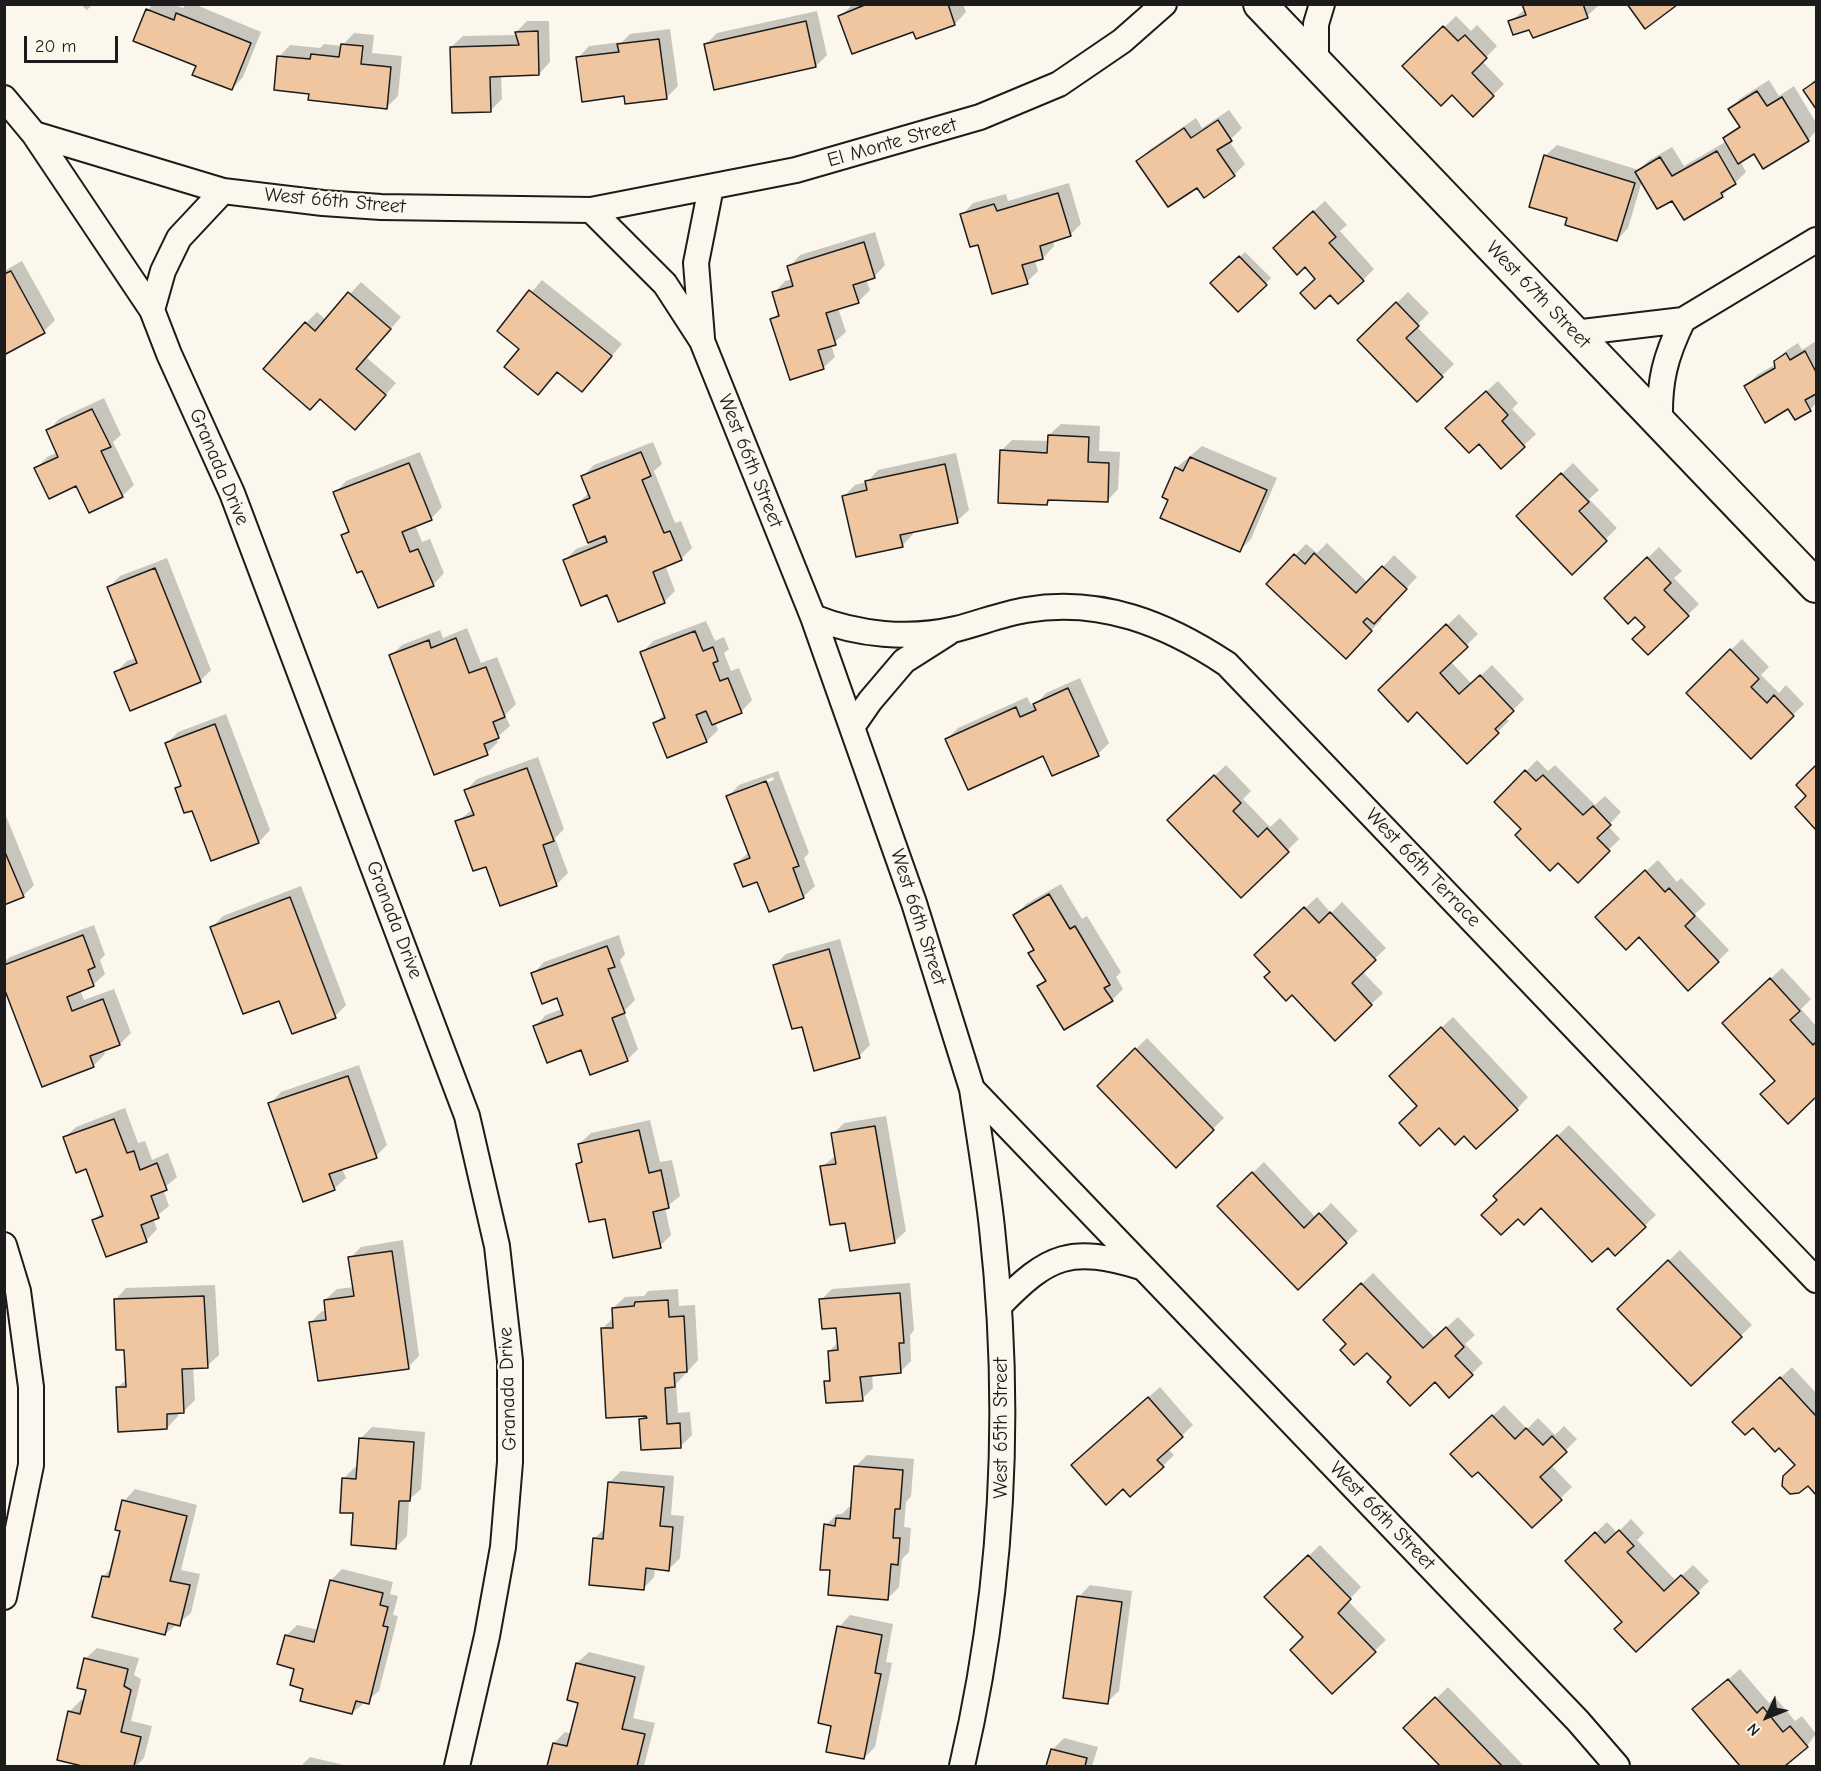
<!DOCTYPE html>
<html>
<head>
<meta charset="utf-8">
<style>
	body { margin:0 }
	#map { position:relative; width:1821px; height:1771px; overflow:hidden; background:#fbf7ec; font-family:"Comic Neue",sans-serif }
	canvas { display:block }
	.frame { position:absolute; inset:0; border:6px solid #1c1c1c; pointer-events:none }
	.north { position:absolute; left:1737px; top:1687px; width:60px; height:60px; -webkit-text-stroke:4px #fbf7ec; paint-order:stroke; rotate:227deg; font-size:16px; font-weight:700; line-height:24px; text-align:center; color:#1c1c1c }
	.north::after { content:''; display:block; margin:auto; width:21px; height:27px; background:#1c1c1c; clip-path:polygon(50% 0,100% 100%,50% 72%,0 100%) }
	.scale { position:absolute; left:24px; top:36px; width:94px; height:27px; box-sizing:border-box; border:3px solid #1c1c1c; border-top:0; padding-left:8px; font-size:18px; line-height:21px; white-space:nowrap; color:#1c1c1c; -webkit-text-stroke:4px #fbf7ec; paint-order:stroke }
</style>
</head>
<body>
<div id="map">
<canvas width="1821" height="1771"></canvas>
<div class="frame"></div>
<div class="north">N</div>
<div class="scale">20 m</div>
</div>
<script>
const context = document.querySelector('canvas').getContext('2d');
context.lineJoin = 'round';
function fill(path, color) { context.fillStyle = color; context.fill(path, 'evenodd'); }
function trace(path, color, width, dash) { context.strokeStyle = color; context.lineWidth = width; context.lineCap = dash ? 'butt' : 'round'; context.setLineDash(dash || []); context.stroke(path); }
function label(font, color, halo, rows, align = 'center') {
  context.font = font + ' "Comic Neue",sans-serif'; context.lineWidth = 4.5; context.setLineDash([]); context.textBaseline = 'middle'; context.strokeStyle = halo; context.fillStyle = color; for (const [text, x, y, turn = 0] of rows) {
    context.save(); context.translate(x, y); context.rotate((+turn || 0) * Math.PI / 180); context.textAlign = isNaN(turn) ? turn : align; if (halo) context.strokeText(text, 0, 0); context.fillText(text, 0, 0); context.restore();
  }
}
fill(new Path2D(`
	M80,4h13l-6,6z
	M153,4h20l10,4 4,-4h7l67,28 -18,45 -11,12 -34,-24 -50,-55z
	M853,4h110l3,8 -11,12 -41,6 -74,-13z
	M1523,4h75l1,1 -12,11 -57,12 -20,-6 15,-13z
	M817,11l10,44 -11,11 -110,-22 11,-11z
	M1456,16l15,15 6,-6 20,21 -15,15 22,23 -31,31 -21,-22 -48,-27z
	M527,21h22l1,41 -11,12 -38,1 1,24 -11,11 -40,-63 12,-11 54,-1 -1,-3z
	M670,29l8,57 -11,11 -42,-2 -47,-37 11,-12 33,-4 8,-8z
	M354,33l20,2 -2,18 30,3 -4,40 -12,12 -75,-16 -32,-35 11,-12 30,3 4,-4 18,2z
	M1816,78v29l-11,-17z
	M1769,80l10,16 15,-10 22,37v8l-8,9 -44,27 -10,-15 -14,9 6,11 -24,24 -49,3 -31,-18 -14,47 -11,12 -48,-23 -24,-61 12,-11 82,25 9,-9 24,-14 12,19 43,-25 -2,-3 15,-13 -10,-16 11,-11z
	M1229,110l13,18 -13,13 16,23 -11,11 -37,11 -59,-25 11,-11 47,-32 6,10z
	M1069,183l12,41 -11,11 -17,5 1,6 -11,12 -8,2 3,11 -11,11 -48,-39 -17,-28 11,-12 33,-9 2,7z
	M1325,201l22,24 -7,6 34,38 -11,11 -46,-2 -31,-42z
	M875,232l10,33 -11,12 -8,2 4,11 -12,12 -20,6 8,24 -15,13 4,12 -12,11 -51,-48 8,-8 -6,-19 11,-12 8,-2 -4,-12 11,-12z
	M1245,252l26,26 -33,32 -26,-27z
	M22,261l33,59 -11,11 -40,22v-82z
	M542,280l80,64 -40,46 -24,-19 -20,22 -17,-45 -22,-18z
	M361,282l40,35 -35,40 30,26 -30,34 -60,-94 11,-11 9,8z
	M1408,292l21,21 -13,13 38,38 -37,36 -58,-60z
	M1816,341v62l-6,7 -22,-3 -42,-21 11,-11 19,-11 -1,-3 12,-11 11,-7 4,7z
	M1498,381l20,22 -6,6 24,25 -35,33 -43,-50z
	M104,398l17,37 -8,7 21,43 -12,11 -46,-12 -40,-15 11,-12 11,-5 -10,-21 11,-12z
	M1061,424l39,2 -1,25 21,1 -2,37 -11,12 -55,-3 -5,5 -46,-52 11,-11 37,1v-6z
	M653,442l9,22 -8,7 21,52 6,-2 11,27 -11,11 -16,6 10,26 -11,11 -56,-8 -44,-33 12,-12 14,-5 -16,-38 15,-13 -6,-17 11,-11z
	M1202,446l75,32 -26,61 -11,11 -70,-51 6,-31z
	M420,452l22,55 -11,12 -16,6 7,17 8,-3 14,34 -11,12 -70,-16 -20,-34 7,-6 -15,-36 11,-12z
	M956,453l13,57 -12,11 -45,10 1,3 -11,12 -58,-50 11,-11 12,-3 11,-12z
	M1573,463l26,27 -10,9 28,29 -45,44 -54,-56z
	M1327,543l41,40 26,-28 23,22 -37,39 2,3 -25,27 -89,-62 38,-40 11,9z
	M1659,547l23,24 -8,7 25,26 -51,49 -2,-26 -10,-12 -30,-17z
	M167,558l44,112 -11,11 -84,-9 11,-11 9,-3 -27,-71 11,-11z
	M1459,614l19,20 -28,27 22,23 20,-19 32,34 -19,19 4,3 -42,41 -76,-83z
	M706,621l9,20 9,-4 5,12 -5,4 7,18 8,-3 13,32 -11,12 -26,10 3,8 -11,11 -52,-17 10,-11 -23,-60 11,-12z
	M467,628l14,35 16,-6 19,47 -11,11 5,11 -14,12 2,4 -11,11 -97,-97 12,-11 38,-15 3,8z
	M1742,639l27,28 -8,8 18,18 7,-8 18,19 -53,53 -63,-64z
	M1080,678l29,65 -11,11 -152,-14 12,-12 69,-31 5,9 3,-1 11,-12z
	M226,714l44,116 -11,12 -47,17 -19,-50 -16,-21 5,-5 -15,-40 11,-11z
	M538,757l26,72 -9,9 13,35 -12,12 -69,-20 -30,-43 16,-13 -7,-19 11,-11z
	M1537,760l11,11 7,-6 40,40 10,-9 16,16 -13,14 12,13 -42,41 -82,-78z
	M1226,765l25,26 -8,8 27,28 10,-9 19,21 -58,57 -72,-76z
	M1816,766v61l-19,-20 11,-11 -10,-11z
	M778,771l31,82 -5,5 11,28 -12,11 -45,-17 -22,-16 13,-12 -21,-55 11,-12zM773,777l1,3 -35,13v-3z
	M4,811l30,74 -11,11 -19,7z
	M1658,860l19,22 4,-4 25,26 -11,10 34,36 -11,11 -78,-26 -32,-29z
	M1061,884l21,35 5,-3 34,56 -5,5 7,12 -11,11 -73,-13 7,-8 -16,-26 5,-4 -20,-33 11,-12z
	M301,886l45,119 -11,11 -55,-17 -68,-72 11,-11z
	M1317,897l14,16 11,-11 44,46 -24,23 21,22 -48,46 -63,-67 -5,-28z
	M94,925l11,30 -5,5 5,14 -12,11 -13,5 4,10 30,-11 17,44 -11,11 -17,6 2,4 -12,12 -89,-82v-22l6,-5z
	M619,935l6,19 -5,6 15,40 -11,11 14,38 -11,11 -45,-12 -47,-22 11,-11 16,-6 -4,-13 -25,-22 11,-12z
	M840,939l30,106 -11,11 -56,-31 -28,-60 11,-11z
	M1782,968l29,31 -10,10 15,17v69l-28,27 -12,-42 -41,-68z
	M1453,1017l75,80 -11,12 -53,25 -25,-8 -20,-21 -17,-40z
	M1147,1038l77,80 -48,47 -77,-79z
	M359,1065l28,80 -11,11 -34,12 4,10 -12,11 -64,-85 11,-12z
	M125,1108l13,35 7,-2 7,19 16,-7 9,24 -14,12 6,17 -16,13 4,10 -11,12 -52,-21 9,-9 -17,-44 -22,-29 12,-11z
	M886,1116l20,115 -12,11 -47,-21 -25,-54 14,-12 -3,-21 11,-11z
	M650,1120l10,42 12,-2 8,36 -15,12 6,27 -11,11 -54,-29 -28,-53 5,-5 -4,-15 12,-11z
	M1569,1125l87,90 -41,39 -7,-8 -67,-40 -42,-7 -4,-3z
	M1264,1162l52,56 15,-15 27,28 -60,57 -79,-82z
	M403,1240l16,116 -11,11 -97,-45 11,-11h5l-2,-11 12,-11 17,-2 -4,-29 11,-11z
	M1680,1250l72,75 -61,59 -72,-75z
	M1373,1273l62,65 23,-21 17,18 -10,9 18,19 -34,33 -14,-16 -42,-3 -26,-27 -19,-6 -23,-24z
	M910,1283l4,47 -4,5 1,26 -11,11 -28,2 1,14 -11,11 -36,-17 5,-5 -2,-26 10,-9 -1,-15 -17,-27 11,-11z
	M215,1285l4,70 -12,11 -14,1 2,33 -12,12h-5v4l-11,12 -50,-40 10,-9 -2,-31 -10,-48 11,-12z
	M678,1289l1,17 16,-1 3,55 -22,24 2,29 12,-1 2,23 -12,12 -39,-27 5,-6 -44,-85 12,-12 -1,-9 12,-11 19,-1 4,-5z
	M1792,1367l24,26v100l-37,-47 -26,-20 -7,-15z
	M1160,1387l33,38 -25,24 6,6 -11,11 -79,-12z
	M1504,1405l23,24 11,-11 17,17 9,-9 13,13 -26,26 21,22 -40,39 -68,-83z
	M372,1427l53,5 -4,57 -12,11 -2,36 -11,11 -42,-35 -10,-34 11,-11h4l1,-28z
	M867,1455l47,4 -3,37 -5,6 -2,25 7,1 -2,24 -7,7 -3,28 -11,11 -56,-29 -6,-44 11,-11h5l7,-7h4l3,-41z
	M621,1471l53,5 -3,39 13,1 -4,42 -11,11 -14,-1 -1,9 -11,12 -48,-51 10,-10 4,-45z
	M135,1489l62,16 -16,65 19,4 -9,39 -26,21 -61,-58 8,-9 10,-37 2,-29z
	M1631,1519l13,14 -7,7 39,41 17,-16 16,16 -11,11 -74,29 -57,-60 40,-39 10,11z
	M1320,1545l41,42 -13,14 38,39 -54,52 -27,-55 -39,-40z
	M342,1569l51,13 -3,12 8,2 -5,19 5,1 -19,75 -27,22 -47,-25 -19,-52 11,-11 22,5 12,-50z
	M1090,1585l42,6 -13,100 -12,11 -28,-105z
	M850,1615l43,9 -7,38 6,1 -17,84 -11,11 -31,-33 6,-98z
	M97,1648l42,10 -5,17 7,4 -10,42 21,5 -8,32 -8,8h-53l-14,-54 12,-12 4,1 3,-12 -3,-30z
	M589,1652l56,14 -12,52 22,5 -11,43h-96l6,-23 11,-11 7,2 7,-32 -2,-39z
	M1740,1669l29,34 6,-6 20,24 7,-5 14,18 -9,12 -25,20h-40l-48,-57z
	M1448,1687l76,79h-82l-36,-38z
	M1064,1738l34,9 -6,19h-44l4,-16z
	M310,1757l38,9h-47z`), '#0003');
const building = new Path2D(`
	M867,4h81l7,21 -39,14 -3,-7 -61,22 -14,-38z
	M1522,4h61l5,14 -55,20 -4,-8 -16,5 -5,-14 18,-6z
	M1627,4h49l1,1 -32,24z
	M146,9l28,11 2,-7 75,30 -19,47 -40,-15 4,-9 -63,-25z
	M806,21l10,46 -102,23 -10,-46z
	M1443,26l15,15 7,-6 22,23 -15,15 22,23 -21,21 -21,-22 -11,11 -39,-40z
	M538,31l1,44 -49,2 1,35 -39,1 -2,-66 69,-2 -4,-13z
	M659,39l8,60 -42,5 -1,-8 -42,6 -6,-45 43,-5 -2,-8z
	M341,44l22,2 -2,18 30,3 -4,42 -79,-9 1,-6 -35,-4 3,-34 33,3 1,-5 28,3z
	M1816,81v28l-13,-19z
	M1757,91l10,15 15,-9 27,44 -46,28 -9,-15 -16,10 -15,-26 17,-11 -12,-18z
	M1218,120l14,21 -15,9 18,26 -31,22 -7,-10 -29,19 -32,-46 48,-33 7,10z
	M1717,151l19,33 -15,9 2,4 -39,23 -12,-19 -15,8 -22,-37 25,-15 12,19z
	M1544,155l91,28 -18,58 -52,-16 2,-7 -38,-11z
	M1058,193l13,43 -31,10 3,13 -21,6 6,19 -36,10 -14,-49 -8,2 -10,-33 34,-10 3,7z
	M1313,211l23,26 -7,6 35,38 -26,23 -8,-9 -15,14 -15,-16 15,-14 -10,-12 -8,8 -24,-27z
	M864,242l11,36 -22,7 6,18 -33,10 10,32 -18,5 6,19 -34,11 -20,-61 9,-3 -7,-24 21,-6 -6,-20z
	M1239,256l28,29 -29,27 -28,-29z
	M11,271l34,62 -41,22v-81z
	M529,290l83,66 -30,36 -25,-20 -19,23 -34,-28 15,-18 -22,-18z
	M348,292l43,37 -35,40 30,26 -31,35 -35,-31 -10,11 -47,-41 42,-47 10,9z
	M1396,302l23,24 -13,12 37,39 -26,25 -60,-62z
	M1805,351l11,21v22l-11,6 6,11 -16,9 -7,-11 -23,14 -21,-37 31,-18 -1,-7 12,-8 4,7z
	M1486,391l22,24 -6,6 23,26 -24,22 -22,-25 -10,9 -24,-25z
	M92,409l19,38 -10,4 22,46 -34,16 -13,-27 -27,13 -15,-31 24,-11 -12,-27z
	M1048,435l41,2 -1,25 21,1 -1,39 -60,-2 -1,5 -49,-2 2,-53 47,3z
	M641,452l10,24 -9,4 22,53 6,-2 12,29 -29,12 12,31 -47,19 -11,-27 -26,11 -18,-46 44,-18 -2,-6 -17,7 -15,-38 17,-7 -9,-22z
	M1190,457l77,33 -27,62 -80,-34 8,-18 -6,-3 13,-30 8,4z
	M409,463l23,57 -30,12 8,20 8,-3 16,37 -56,22 -16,-37 -5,2 -16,-38 8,-3 -16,-40z
	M945,464l13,59 -58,12 3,12 -47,10 -14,-61 25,-6 -2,-9z
	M1561,473l28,29 -10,9 28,30 -35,34 -56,-59z
	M1314,553l42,40 26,-27 25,23 -33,35 -7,-6 -4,4 9,9 -26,28 -80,-75 28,-30 11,10z
	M1647,557l24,26 -7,7 25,26 -41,39 -16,-16 13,-12 -10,-10 -7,7 -24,-26z
	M155,568l46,114 -71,29 -16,-39 23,-9 -30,-76z
	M1446,624l22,23 -28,26 19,21 21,-19 34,36 -19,18 4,4 -32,31 -50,-52 -9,10 -30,-32z
	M695,631l8,20 10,-4 5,14 -5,2 7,18 8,-3 14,35 -30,12 -6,-14 -10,4 11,27 -40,16 -14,-35 12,-5 -25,-66z
	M456,638l13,35 17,-6 19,50 -12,5 6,16 -15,6 4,11 -54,20 -45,-120 40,-15 2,8z
	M1730,649l29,30 -8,8 16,16 7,-8 20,21 -43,43 -65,-66z
	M1068,688l31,68 -47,20 -9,-20 -75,34 -23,-51 71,-32 4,10 16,-7 -3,-6z
	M215,724l44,119 -48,18 -19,-50 -8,2 -9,-25 6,-2 -16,-43z
	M1816,765v65l-21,-23 11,-11 -10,-11z
	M527,768l27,73 -11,4 14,41 -57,20 -14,-39 -13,4 -18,-50 19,-6 -10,-25z
	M1525,770l11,11 7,-6 40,40 10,-9 18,19 -14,13 13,13 -32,32 -20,-20 -8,8 -35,-36 6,-6 -27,-27z
	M1214,775l27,28 -8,8 25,26 9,-9 22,24 -48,46 -74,-78z
	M766,781l33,85 -6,2 11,30 -35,14 -12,-30 -14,5 -9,-23 16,-6 -24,-62z
	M4,850l20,47 -20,8z
	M1645,870l20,22 4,-4 26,28 -10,10 34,36 -31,29 -49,-54 -13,13 -31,-33z
	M1049,894l21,35 5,-3 35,59 -6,3 9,13 -49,29 -27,-44 9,-5 -18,-28 6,-3 -21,-35z
	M290,897l46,121 -44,16 -13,-33 -36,13 -33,-87z
	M1304,907l15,16 11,-11 46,48 -24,23 20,22 -37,36 -43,-46 -6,6 -22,-24 6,-5 -16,-17z
	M83,935l12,32 -7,3 6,16 -27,11 5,14 31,-12 17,46 -30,11 4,11 -52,20 -38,-99v-23z
	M607,946l8,21 -7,2 17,44 -13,5 16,43 -38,14 -9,-25 -34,13 -14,-37 30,-11 -6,-17 -15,6 -11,-31z
	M829,949l31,109 -46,13 -12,-44 -10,2 -19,-64z
	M1770,978l30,33 -10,9 23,25 3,-3v55l-28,27 -28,-30 15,-13 -53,-58z
	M1441,1027l77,83 -42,39 -12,-13 -9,9 -16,-17 -19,18 -21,-23 18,-17 -28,-30z
	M1135,1048l79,82 -38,38 -79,-82z
	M348,1076l29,82 -48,16 6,16 -32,12 -35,-99z
	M114,1119l13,34 7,-2 6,19 17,-7 10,27 -16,6 8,22 -18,7 6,17 -41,15 -14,-37 11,-4 -17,-47 -10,4 -13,-36z
	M875,1126l20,117 -45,8 -5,-28 -15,2 -10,-59 16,-2 -5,-31z
	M639,1130l10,43 12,-3 8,38 -16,4 8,36 -48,10 -8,-39 -16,3 -13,-58 6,-2 -4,-18z
	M1557,1135l89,92 -31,29 -7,-8 -16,14 -51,-54 -17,17 -6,-6 -17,16 -20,-20 16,-15 -4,-4z
	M1252,1172l52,56 15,-15 28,30 -49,47 -81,-84z
	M392,1251l17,118 -91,12 -9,-59 17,-2 -2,-20 30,-4 -6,-39z
	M1668,1260l74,77 -51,49 -74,-77z
	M1361,1283l62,65 23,-21 18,20 -9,9 18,19 -24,23 -14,-16 -25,24 -23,-24 4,-5 -24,-24 -13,12 -14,-15 6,-6 -23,-24z
	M900,1293l4,50h-5l2,30 -41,4 3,24 -37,2 -2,-22h6l-2,-30 10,-1 -2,-22 -14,1 -3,-30z
	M204,1296l4,72 -26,1 2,44 -17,1v15l-49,3 -2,-45h10l-2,-37h-8l-2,-51z
	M668,1300l1,17 15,-1 3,56 -13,1 1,14 -10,1 2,36 13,-1 1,25 -40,2 -2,-31 8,-1 -1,-2 -40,2 -5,-90h12l-1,-20 22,-2 1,-4z
	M1780,1377l36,39v79l-8,-9 -9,7 -9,1 -8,-8 1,-10 12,-11 -16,-17 -4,4 -22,-24 -8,7 -13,-13z
	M1148,1397l35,40 -26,23 7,7 -34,30 -7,-8 -17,16 -35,-40z
	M1492,1415l23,24 11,-11 17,17 9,-9 15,16 -27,25 22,23 -30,28 -54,-56 -6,5 -22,-23z
	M359,1438l55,4 -4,59h-11l-3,48 -45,-4 2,-32h-13l2,-35 14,1z
	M854,1466l49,4 -3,39h-5l-2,29h7l-2,27 -7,-1 -3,36 -60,-5 2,-25h-10l4,-46 11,2 1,-8 14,1z
	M608,1482l56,5 -4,39 13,1 -4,44 -23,-3 -2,22 -55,-5 4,-47 10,1z
	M122,1500l65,16 -17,65 20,4 -10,41 -12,-3 -3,12 -73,-18 10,-41 7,1 11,-46 -5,-1z
	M1619,1530l15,16 -7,6 37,39 17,-16 18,18 -63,59 -22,-23 8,-7 -57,-61 30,-29 10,11z
	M1308,1555l43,44 -13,14 38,39 -44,42 -42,-44 13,-13 -39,-40z
	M330,1580l53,13 -3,12 8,2 -5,19 5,1 -19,77 -13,-3 -4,13 -52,-13 3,-12 -13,-4 4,-16 -17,-5 8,-29 29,7z
	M1077,1596l45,6 -14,102 -45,-6z
	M837,1626l45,9 -7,38 6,1 -17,85 -38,-7 5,-26 -13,-3z
	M84,1658l44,11 -4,17 7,4 -10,42 20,5 -7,29h-52l-25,-6 11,-49 12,3 6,-24 -9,-2z
	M576,1663l59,14 -13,52 23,5 -8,32h-90l6,-23 14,3 11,-43 -11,-3z
	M1728,1679l29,34 6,-6 20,25 7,-6 18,21 -23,19h-45l-48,-57z
	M1435,1697l67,69h-62l-37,-38z
	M1051,1749l36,9 -2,8h-39z`);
fill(building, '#f0c6a0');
trace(building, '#1c1c1c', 1.5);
const minor = new Path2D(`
	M1316,63v-39l6,-20
	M4,98l30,36 118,176 17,44 63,139 235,623 30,130 13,115v101l-7,85 -16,89 -30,130
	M34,134l189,57 100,12 58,4 210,3 205,-40 184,-53 79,-33 63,-43 42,-37
	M591,210l74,74 37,57 111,276 101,286 58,186 606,632 39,45
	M152,310l11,-39 16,-33 44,-47
	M1574,333l109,-13 133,-80
	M702,338l-6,-75 15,-76
	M1660,422c-1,-41 5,-65 23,-102
	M813,617c45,18 96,23 143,12 24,-6 46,-15 70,-19 74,-13 141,14 201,54l589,616
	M852,727l18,-26 34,-40 44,-28
	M4,1245l14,46 13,96v78l-27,132
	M999,1306c50,-52 72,-60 142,-39
	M962,1766c41,-176 50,-358 30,-538 -5,-46 -13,-93 -20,-139`);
const tertiary = new Path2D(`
	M1260,4l556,582`);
trace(minor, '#1c1c1c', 28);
trace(tertiary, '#1c1c1c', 36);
trace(minor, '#fbf7ec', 24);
trace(tertiary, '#fbf7ec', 32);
label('20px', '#1c1c1c', '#fbf7ec', [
	["El Monte Street",892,143,-16],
	["West 66th Street",335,201,5],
	["West 67th Street",1538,295,46],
	["West 66th Street",750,461,68],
	["Granada Drive",219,467,67],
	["West 66th Terrace",1423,868,46],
	["West 66th Street",918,917,72],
	["Granada Drive",394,920,69],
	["Granada Drive",508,1389,-92],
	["West 65th Street",1001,1428,-90],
	["West 66th Street",1382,1516,46]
]);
</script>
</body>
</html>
